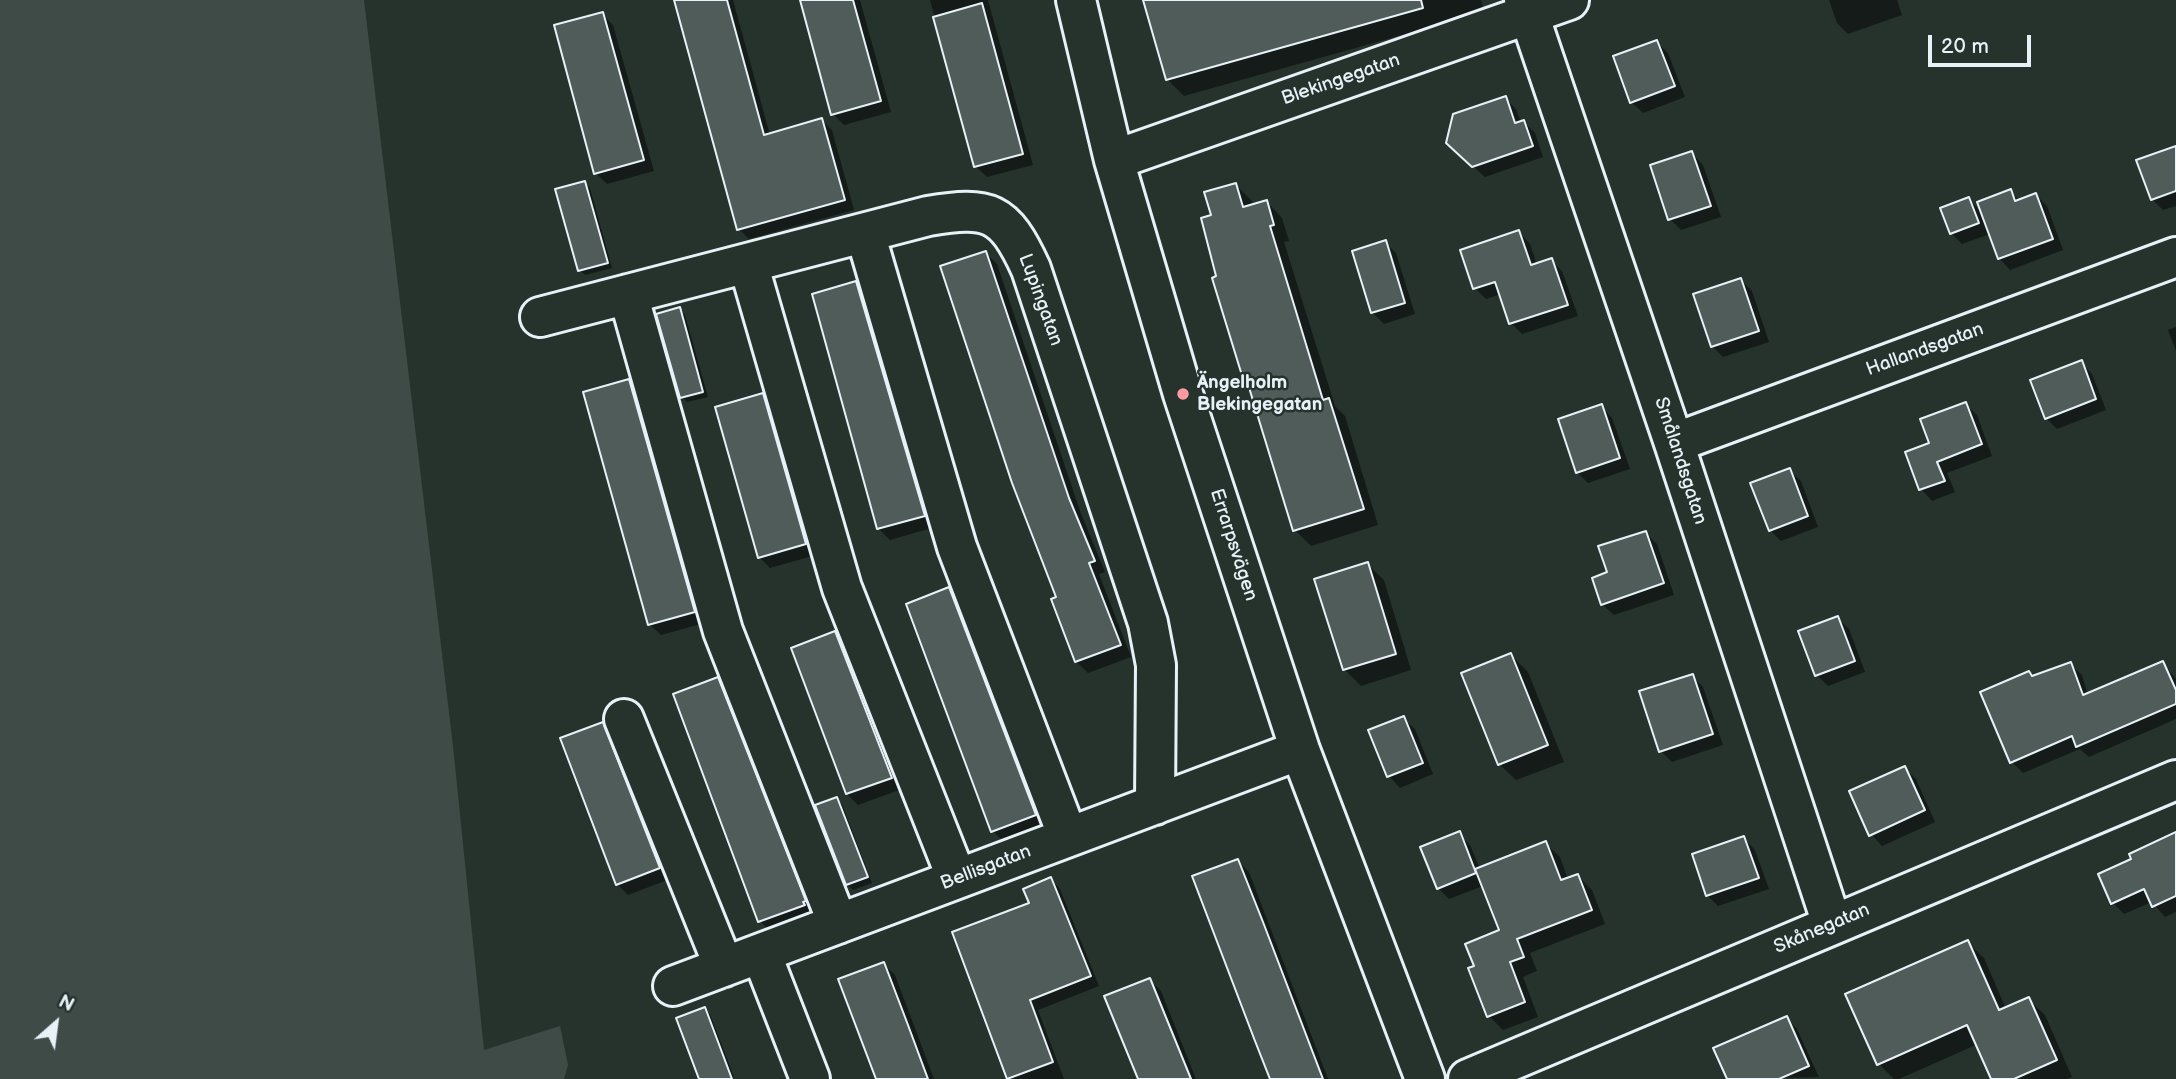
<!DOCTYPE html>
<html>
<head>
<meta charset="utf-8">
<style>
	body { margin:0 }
	#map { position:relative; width:2176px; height:1079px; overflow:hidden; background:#26332d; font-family:"Balsamiq Sans",sans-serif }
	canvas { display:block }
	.north { position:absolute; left:21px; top:988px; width:70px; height:70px; -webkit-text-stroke:5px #26332d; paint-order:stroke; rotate:28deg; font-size:19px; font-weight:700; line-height:28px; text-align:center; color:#e8f1f8 }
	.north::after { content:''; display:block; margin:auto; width:24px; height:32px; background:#e8f1f8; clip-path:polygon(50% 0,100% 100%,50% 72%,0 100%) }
	.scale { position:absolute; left:1928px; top:35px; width:103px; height:32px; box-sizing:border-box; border:4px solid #e8f1f8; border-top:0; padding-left:9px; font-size:21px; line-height:24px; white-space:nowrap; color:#e8f1f8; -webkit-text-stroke:5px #26332d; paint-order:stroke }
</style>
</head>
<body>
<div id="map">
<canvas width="2176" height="1079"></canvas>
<div class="north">N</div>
<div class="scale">20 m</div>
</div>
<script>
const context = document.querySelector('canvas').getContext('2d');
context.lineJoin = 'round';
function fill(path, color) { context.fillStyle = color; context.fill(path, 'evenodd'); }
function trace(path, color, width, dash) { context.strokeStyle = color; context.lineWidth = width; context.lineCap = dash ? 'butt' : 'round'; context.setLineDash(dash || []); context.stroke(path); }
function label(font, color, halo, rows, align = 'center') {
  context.font = font + ' "Balsamiq Sans",sans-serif'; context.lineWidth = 5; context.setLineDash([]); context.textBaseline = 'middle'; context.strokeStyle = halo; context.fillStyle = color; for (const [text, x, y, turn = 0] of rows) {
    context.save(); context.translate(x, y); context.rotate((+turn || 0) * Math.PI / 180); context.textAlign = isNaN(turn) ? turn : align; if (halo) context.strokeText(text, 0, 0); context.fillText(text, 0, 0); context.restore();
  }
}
fill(new Path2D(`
	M0,0h364l89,746 31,304 76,-24 8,39 -4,14h-564z`), '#3e4b47');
fill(new Path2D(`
	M676,0h57l37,135 52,-15 10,10 22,80 -105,29 -10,-10z
	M802,0h58l31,112 -47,13 -11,-11z
	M930,0h58l45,165 -46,12 -12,-11z
	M1145,0h336l3,12 -300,84 -17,-17z
	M1829,0h68l5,15 -54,19 -11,-11z
	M602,14l11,11 41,146 -47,13 -11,-11z
	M1657,42l11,11 17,44 -42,16 -12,-11z
	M1505,98l11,11 5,14 3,-1 11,11 8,24 -58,20 -26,-23z
	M2176,147v59l-13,4 -11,-11z
	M1692,153l11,12 18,52 -40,13 -11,-11z
	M585,183l5,5 22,80 -27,7 -6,-5z
	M1236,185l16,16 1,5 14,-4 15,16 7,23 -5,1 51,164 10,10 33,109 -67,21 -16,-16 -44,-144 -5,-5 -27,-104 -6,-60z
	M2010,191l10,10 16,-6 11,11 16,44 -53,20 -11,-12 -9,-24 -28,10 -11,-11 18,-34 13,14z
	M1519,232l11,12 7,21 14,-5 11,11 16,45 -56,18 -11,-11 -10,-29 -15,5 -11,-11z
	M1385,242l11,11 19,61 -31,10 -12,-12z
	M986,253l11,11 83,247 25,61 -6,2 32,83 -43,16 -12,-12 -18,-63z
	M1741,280l11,11 17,51 -46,15 -11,-11z
	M856,283l11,11 68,233 -45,13 -11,-11z
	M680,309l5,6 23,82 -21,5 -5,-5z
	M2176,327v24l-8,-21z
	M2081,362l11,12 14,36 -49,19 -11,-11z
	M629,381l11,11 65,231 -44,12 -12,-11z
	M762,395l12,11 42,149 -46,13 -11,-11z
	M1965,404l12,11 15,41 -45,17 8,19 -23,9 -11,-12 -14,-36 24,-9z
	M1601,406l11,12 18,51 -42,14 -11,-11z
	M1789,470l12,11 17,46 -37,14 -11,-11z
	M1646,533l11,11 17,51 -60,20 -12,-11 7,-30z
	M1367,564l17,16 27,90 -50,16 -17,-17z
	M949,589l11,12 86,225 -42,16 -11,-11z
	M1837,618l12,11 16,43 -37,14 -11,-11z
	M835,633l11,11 56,145 -44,16 -11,-11z
	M1511,655l17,17 36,90 -48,18 -17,-16z
	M2163,663l13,16v40l-87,38 -9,-8 -57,24 -11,-11 58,-98 12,11 6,20z
	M1692,676l11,11 20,58 -51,17 -11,-11z
	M717,679l11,12 87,221 -44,20 -11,-11z
	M1403,718l12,11 18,45 -33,14 -11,-12 -18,-45z
	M603,724l11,11 56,144 -42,16 -11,-11z
	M1905,768l11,11 19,43 -53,24 -11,-12z
	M836,799l6,5 30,79 -19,7 -5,-5 -31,-79z
	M1459,834l11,11 10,24 65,-26 15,14 8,22 10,-3 14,14 13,34 -75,29 7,18 -14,6 15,40 -35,13 -14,-14 -13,-49 25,-36 -18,-45 -34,13 -11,-11z
	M2176,834v78l-11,5 -13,-15 -28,12 -11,-11 21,-43z
	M1744,838l11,12 14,39 -51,17 -11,-11z
	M1238,861l11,11 79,207h-56z
	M1051,879l9,10 39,97 -61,24 26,69h-56l-54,-145 77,-30z
	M1967,942l17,16 22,51 22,-10 17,16 27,62 -5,2h-74l-15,-35 -79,35h-5l-15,-15z
	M884,964l11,11 39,104h-57z
	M1150,980l11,11 35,88h-57z
	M705,1009l5,5 24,63 -7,2h-26z
	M1786,1018l11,11 22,48 -90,2z`), '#0007');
const building = new Path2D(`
	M674,0h53l37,135 58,-17 23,82 -108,30z
	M800,0h53l28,101 -50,14z
	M1143,0h278l2,8 -257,72z
	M982,3l41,151 -49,13 -41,-150z
	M603,12l41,148 -50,14 -40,-149z
	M1657,40l18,46 -45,17 -17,-47z
	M1506,96l9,27 9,-3 9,26 -61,21 -26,-24 7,-29z
	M2176,146v45l-25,9 -15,-40z
	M1692,151l19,55 -43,14 -18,-55z
	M585,181l23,82 -30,8 -23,-82z
	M1236,183l7,24 24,-7 7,25 -4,1 53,174 6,-2 35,111 -71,22 -46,-150 -3,1 -32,-104 4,-2 -15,-58 10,-3 -7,-23z
	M2011,189l4,12 21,-8 17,46 -55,20 -21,-57z
	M1969,197l10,26 -29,11 -10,-26z
	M1519,230l12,35 21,-7 16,47 -59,19 -14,-42 -22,7 -13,-39z
	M1386,240l19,63 -34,10 -19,-62z
	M986,251l83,247 26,63 -6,2 32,82 -46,17 -24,-63 5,-2 -44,-114 -72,-217z
	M1741,278l18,53 -48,16 -18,-53z
	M856,281l69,235 -48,13 -65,-235z
	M680,307l23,85 -23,6 -24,-84z
	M2082,360l14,39 -51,20 -15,-39z
	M629,379l66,233 -47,13 -65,-233z
	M763,393l43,151 -48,14 -43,-151z
	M1966,402l16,42 -45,18 8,19 -26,9 -14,-38 24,-9 -9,-24z
	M1602,404l18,54 -44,15 -18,-54z
	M1790,468l18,48 -39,15 -19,-48z
	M1646,531l18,52 -63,22 -9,-27 15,-6 -9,-26z
	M1368,562l28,92 -53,16 -29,-91z
	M949,587l87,228 -45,17 -85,-228z
	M1838,616l17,45 -40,15 -17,-45z
	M835,631l57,147 -46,16 -55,-146z
	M1511,653l37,92 -50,20 -37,-92z
	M2163,661l13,29v14l-100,43 -4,-11 -62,27 -30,-71 49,-21 3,5 39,-14 12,33z
	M1693,674l20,60 -54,18 -20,-61z
	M718,677l88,224 -3,1 2,3 -47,17 -85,-228z
	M1404,716l19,47 -36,14 -19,-47z
	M603,722l57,146 -44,17 -56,-147z
	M1905,766l20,44 -56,26 -20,-45z
	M837,797l31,80 -22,8 -31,-80z
	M1460,831l16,42 -39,16 -17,-42z
	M2176,832v64l-24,11 -8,-18 -33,15 -13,-30 33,-15 -2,-5z
	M1744,836l15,42 -53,18 -14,-42z
	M1546,841l15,39 17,-6 14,36 -75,29 7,18 -14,5 15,40 -38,15 -19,-49 6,-2 -9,-22 34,-14 -24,-61z
	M1238,859l25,63 60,157h-53l-15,-38 -63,-165z
	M1051,877l40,99 -61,24 23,62 -46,17 -55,-147 77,-29 -6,-14z
	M1968,940l31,70 30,-13 28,63 -43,19h-23l-24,-54 -90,40 -32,-71z
	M884,962l24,63 20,54h-52l-38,-100z
	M1150,978l41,101h-53l-34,-83z
	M705,1007l27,72h-33l-23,-61z
	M1787,1016l22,50 -30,13h-52l-14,-31z`);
fill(building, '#505c59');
trace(building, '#e8f1f8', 2);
const minor = new Path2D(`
	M1076,0l38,160 69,234 117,356 125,329
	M1524,0l150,443 158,481
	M1114,160l455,-160
	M865,233l92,314 111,290
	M748,263l94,325 115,291
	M628,294l95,337 115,293
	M540,317l388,-101c61,-10 76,-6 103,53l117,354 8,42 -1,140
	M1674,443l502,-186
	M624,719l100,248
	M761,953l49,126
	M673,986l627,-236
	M1468,1079l708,-299`);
trace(minor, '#e8f1f8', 44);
trace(minor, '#26332d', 38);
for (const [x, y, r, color] of [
	[1183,394,7,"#ff9aa2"]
]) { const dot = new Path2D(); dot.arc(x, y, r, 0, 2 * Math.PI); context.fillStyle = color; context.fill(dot); trace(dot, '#26332d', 2.5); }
label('19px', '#e8f1f8', '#26332d', [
	["Blekingegatan",1341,80,-19],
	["Lupingatan",1040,300,70],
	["Hallandsgatan",1925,350,-20],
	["Smålandsgatan",1680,461,72],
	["Errarpsvägen",1233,545,72],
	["Bellisgatan",986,868,-21],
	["Skånegatan",1822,929,-23]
]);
label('bold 19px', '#e8f1f8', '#26332d', [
	["Ängelholm",1197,383],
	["Blekingegatan",1197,405]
], 'left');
</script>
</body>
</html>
